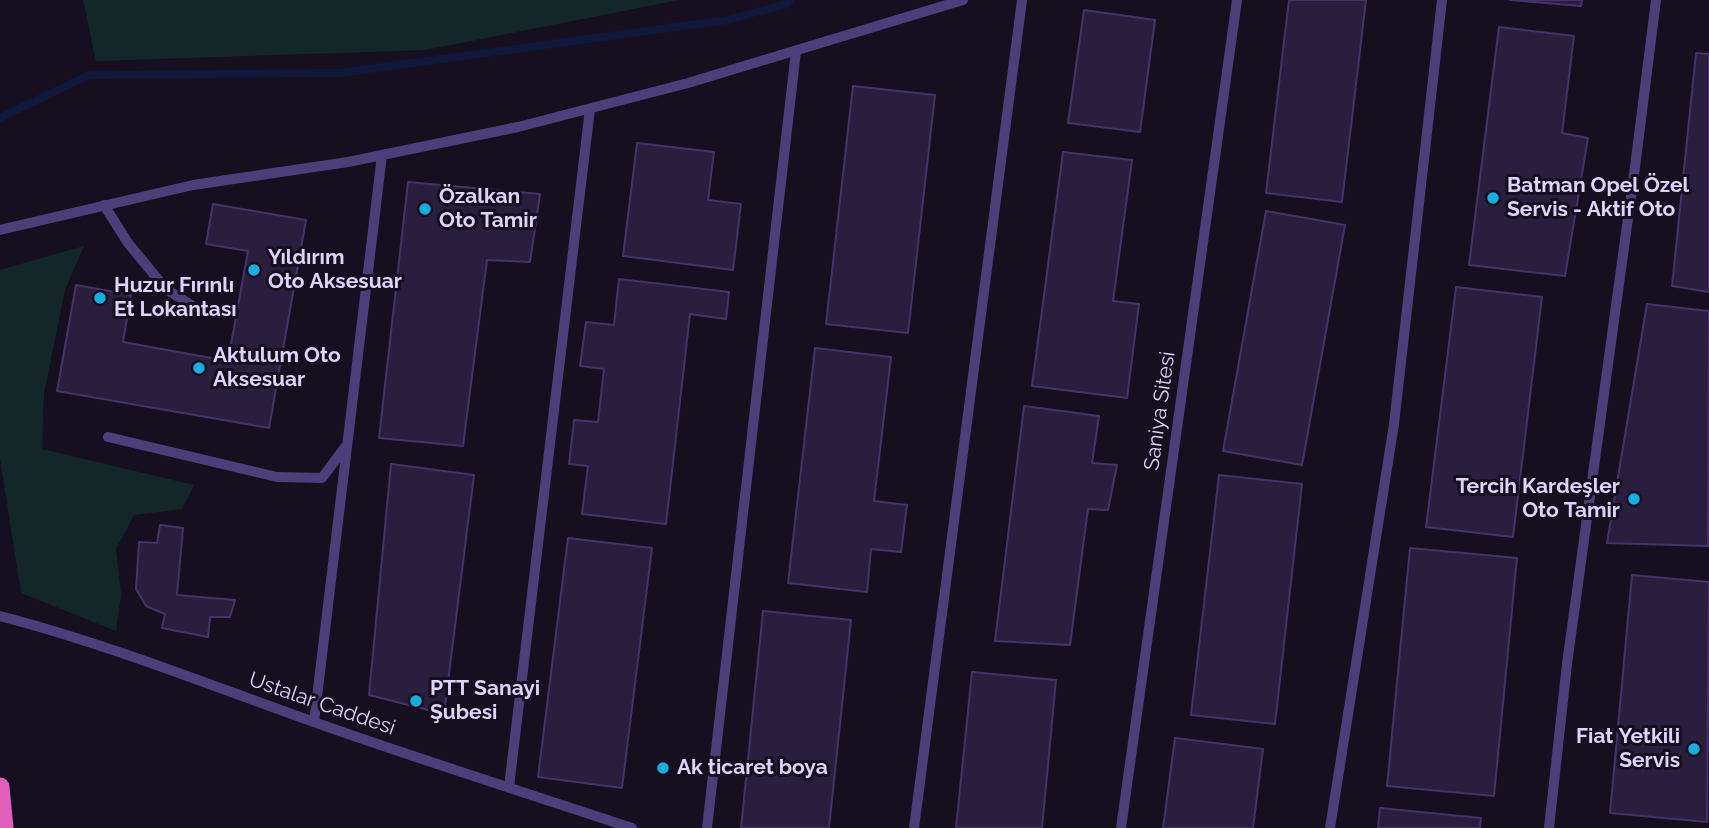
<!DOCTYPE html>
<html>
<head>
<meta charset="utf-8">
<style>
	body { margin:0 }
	canvas { display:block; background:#150f20 }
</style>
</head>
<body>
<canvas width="1709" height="828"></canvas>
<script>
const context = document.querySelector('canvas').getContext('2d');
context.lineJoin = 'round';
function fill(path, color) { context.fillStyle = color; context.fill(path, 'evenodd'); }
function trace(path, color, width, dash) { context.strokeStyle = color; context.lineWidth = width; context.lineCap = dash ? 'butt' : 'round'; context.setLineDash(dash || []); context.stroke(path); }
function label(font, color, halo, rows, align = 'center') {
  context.font = font + ' Raleway,sans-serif'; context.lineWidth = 6; context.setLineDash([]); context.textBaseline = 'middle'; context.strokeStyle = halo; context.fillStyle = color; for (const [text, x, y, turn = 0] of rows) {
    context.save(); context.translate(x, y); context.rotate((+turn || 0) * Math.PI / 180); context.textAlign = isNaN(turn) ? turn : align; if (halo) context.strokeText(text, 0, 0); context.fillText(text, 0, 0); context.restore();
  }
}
fill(new Path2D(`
	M83,0h596l-254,50 -329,11z
	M84,246l-19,44 -21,103 -2,56 152,36 -12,24 -48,6 -18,34 5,46 -5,36 -95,-38 -21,-135v-188z`), '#132729');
trace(new Path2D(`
	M0,118l89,-43 251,-2 387,-53 60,-16 4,-4`), '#0f173a', 8);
const building = new Path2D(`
	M1289,0h77l-24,202 -76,-9z
	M1510,0h72l-1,6z
	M1084,10l71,10 -15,112 -72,-9z
	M1499,27l75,9 -12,97 26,5 -23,138 -96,-11z
	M1696,53l13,1v238l-37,-6z
	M853,86l82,9 -27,238 -82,-9z
	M637,143l77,9 -6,48 33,4 -8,66 -110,-14z
	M1063,152l69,8 -19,141 26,3 -12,94 -95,-12z
	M408,182l132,12 -10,68 -43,-2 -24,186 -84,-8z
	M213,204l93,16 -37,208 -212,-37 19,-106 55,10 -8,47 105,19 20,-110 -42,-7z
	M1266,211l79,14 -43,240 -79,-14z
	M619,279l110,13 -3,27 -36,-5 -24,210 -84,-10 6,-48 -19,-2 5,-44 24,2 6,-53 -24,-3 6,-44 28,3z
	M1456,287l86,10 -29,240 -87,-10z
	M1647,304l62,7 -1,235 -101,-3z
	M815,348l76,9 -17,144 33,4 -6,47 -30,-3 -4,43 -79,-9z
	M1024,406l75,10 -7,47 25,2 -9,45 -20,-1 -18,136 -75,-4z
	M391,464l83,11 -30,239 -75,-19z
	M1219,475l83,9 -27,240 -84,-9z
	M160,525l23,3 -6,67 58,5 -5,17h-20l-2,20 -46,-9 3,-14 -19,-8 -10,-17 3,-47 18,1z
	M568,538l84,10 -30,240 -84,-11z
	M1410,548l107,10 -23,238 -107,-10z
	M1632,575l77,7 -2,240 -97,-9z
	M763,611l88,9 -22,208h-88z
	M972,672l84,8 -14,148h-86z
	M1175,738l88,11 -10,79h-90z
	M1380,808l101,10 -1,10h-102z`);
fill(building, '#2a1e3f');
trace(building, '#463269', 2);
trace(new Path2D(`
	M104,205l24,38 38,46 33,21
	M0,230l193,-45 155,-23 170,-35 170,-44 275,-83
	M108,437l169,40 45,1 24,-32
	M0,616c120,31 234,79 351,119 93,32 187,62 281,93
	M314,722l68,-567
	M509,787l81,-678
	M707,828l89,-777
	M914,828l108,-828
	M1121,828l116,-828
	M1330,828l64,-404 48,-424
	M1549,828l18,-164 68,-497 21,-167`), '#4b3f7a', 10);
trace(new Path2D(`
	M0,787l4,41`), '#e060bc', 19);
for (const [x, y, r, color] of [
	[1493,198,7,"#18ace1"],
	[425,209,7,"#18ace1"],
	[254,270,7,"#18ace1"],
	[100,298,7,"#18ace1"],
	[199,368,7,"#18ace1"],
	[1634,499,7,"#18ace1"],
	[416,701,7,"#18ace1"],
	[1694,749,7,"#18ace1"],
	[663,768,7,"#18ace1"]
]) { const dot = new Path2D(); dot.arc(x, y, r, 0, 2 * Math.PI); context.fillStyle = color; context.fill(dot); trace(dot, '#150f20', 2.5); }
label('bold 21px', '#ded3fa', '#150f20', [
	["Batman Opel Özel",1507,186],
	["Servis - Aktif Oto",1507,210],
	["Özalkan",439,197],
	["Oto Tamir",439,221],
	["Yıldırım",268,258],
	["Oto Aksesuar",268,282],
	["Huzur Fırınlı",114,286],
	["Et Lokantası",114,310],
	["Aktulum Oto",213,356],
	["Aksesuar",213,380],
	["Tercih Kardeşler",1620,487,"right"],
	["Oto Tamir",1620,511,"right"],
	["PTT Sanayi",430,689],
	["Şubesi",430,713],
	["Fiat Yetkili",1680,737,"right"],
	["Servis",1680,761,"right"],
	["Ak ticaret boya",677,768]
], 'left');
label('21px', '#ded3fa', '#150f20', [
	["Saniya Sitesi",1160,411,-82],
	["Ustalar Caddesi",322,704,19]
]);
</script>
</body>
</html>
